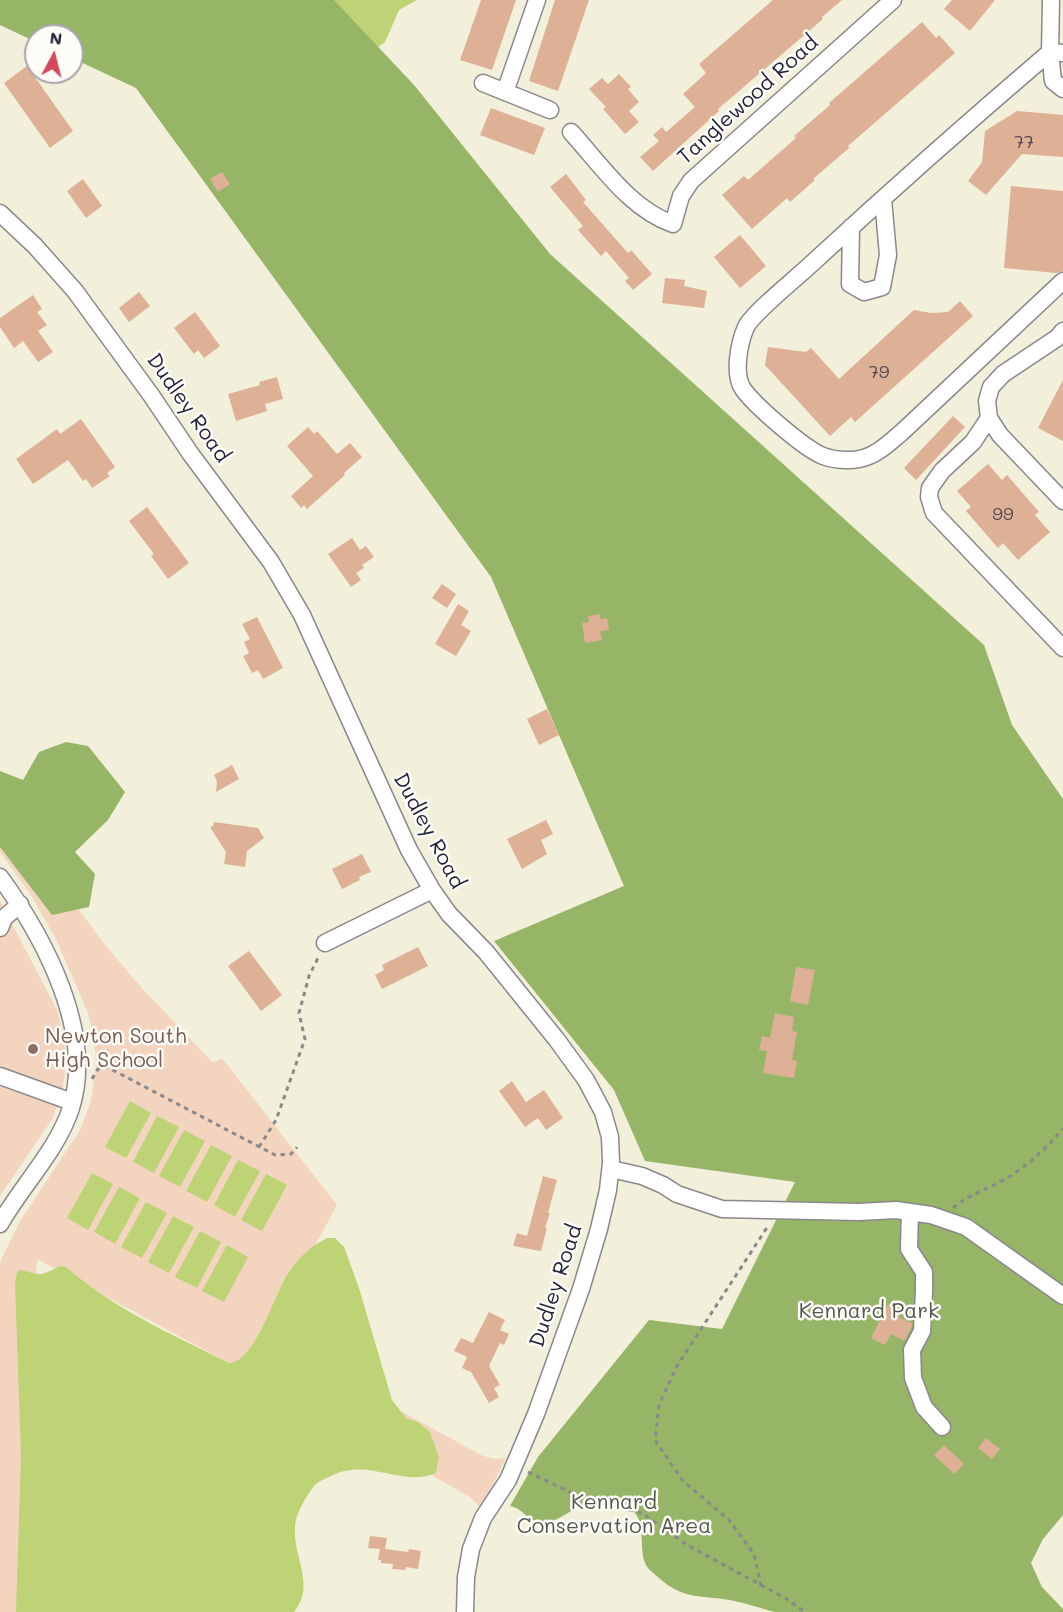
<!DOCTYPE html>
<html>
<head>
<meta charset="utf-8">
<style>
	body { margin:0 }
	#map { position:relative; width:1063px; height:1612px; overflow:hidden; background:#f2efdb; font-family:Mali,sans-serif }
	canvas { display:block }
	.north { position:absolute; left:24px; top:24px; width:60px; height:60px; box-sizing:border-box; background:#fdfcf7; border:2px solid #a5a5ac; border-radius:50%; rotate:7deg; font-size:16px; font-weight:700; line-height:24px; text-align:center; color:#22223b }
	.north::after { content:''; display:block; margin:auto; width:21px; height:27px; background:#d1495b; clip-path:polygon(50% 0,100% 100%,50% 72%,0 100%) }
</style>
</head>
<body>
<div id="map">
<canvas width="1063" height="1612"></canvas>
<div class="north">N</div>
</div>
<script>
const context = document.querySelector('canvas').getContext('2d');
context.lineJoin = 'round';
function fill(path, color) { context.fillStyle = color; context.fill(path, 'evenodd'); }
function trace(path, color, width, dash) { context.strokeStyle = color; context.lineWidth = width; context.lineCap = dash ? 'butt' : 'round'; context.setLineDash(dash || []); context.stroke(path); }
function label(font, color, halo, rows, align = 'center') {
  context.font = font + ' Mali,sans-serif'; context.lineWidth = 5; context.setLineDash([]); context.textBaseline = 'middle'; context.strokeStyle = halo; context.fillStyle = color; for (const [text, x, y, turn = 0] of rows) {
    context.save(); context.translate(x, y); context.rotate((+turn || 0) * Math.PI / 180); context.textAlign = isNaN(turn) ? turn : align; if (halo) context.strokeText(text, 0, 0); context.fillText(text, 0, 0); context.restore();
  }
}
fill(new Path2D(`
	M0,805l106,141 33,39 74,78 9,-5 115,147 -72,132 218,119 13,3 10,-1 -25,50 -11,-11 -120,-68 -313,-170 -12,353h-25v-350l20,-41 59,-89 12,-31 5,-36 -2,-28 -6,-24 -32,-74 -27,-47 -29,-40z
	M0,901l57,109 7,27 2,27 -4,28 -9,26 -53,78z`), '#f3d4bf');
fill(new Path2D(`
	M305,0h112l-18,10 -14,32 -11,8z
	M130,1101l21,12 -25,45 -21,-11z
	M157,1116l22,11 -25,46 -21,-11z
	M184,1130l21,11 -25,46 -21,-11z
	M211,1145l21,11 -25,46 -21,-11z
	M238,1160l22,11 -25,46 -21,-12z
	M92,1173l21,11 -25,46 -21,-12z
	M266,1174l21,11 -25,46 -21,-11z
	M119,1187l21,11 -25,46 -21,-12z
	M146,1202l21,11 -25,45 -21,-11z
	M173,1216l21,11 -25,46 -21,-11z
	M200,1231l21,11 -24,46 -22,-11z
	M327,1238h8l9,9 15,41 33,112 14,18 12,4 12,10 9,25 -3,16c-37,15 -67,-17 -107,4 -5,2 -12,5 -15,9 -8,11 -19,28 -19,42 -2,29 21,58 -1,84h-278l5,-156 -6,-173 2,-11 4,-2c23,6 18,6 39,-4l6,1c48,42 107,68 163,96 26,0 46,-71 60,-91 10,-15 22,-26 38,-34z
	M227,1245l21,12 -24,45 -22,-11z`), '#bed376');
fill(new Path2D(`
	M0,0h334l80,85 136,169 434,391 28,80 51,74v716l-20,24 -12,24 11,24 21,22v3h-289c-14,-4 -29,-9 -44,-12 -31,-5 -47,0 -72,-23 -6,-5 -12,-9 -14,-17 -5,-19 3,-42 -17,-54 -5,-4 -11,-4 -17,-5 -10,0 -18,-1 -27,3 -13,6 -26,19 -41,19 -14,-1 -19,-15 -32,-17l28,-49 111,-137 73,9 73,-147 -150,-21 -31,-71 -120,-149 130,-55 -133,-309 -355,-489 -64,-30v-22h-36v6l-36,-17z
	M66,742l22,4 37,46 -17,28 -33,32 20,22 -6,33 -37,8 -52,-68v-76l23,9 16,-28z`), '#96b567');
fill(new Path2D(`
	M481,0h35l-24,70 -32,-10z
	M555,0h34l-31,91 -29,-10z
	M773,0h69l-20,17 1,2 -105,90 1,2 -66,60 -13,-14 19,-16 -6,-6 9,-8 4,5 29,-25 -12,-13 23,-21 -7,-9z
	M952,0h43l-25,31 -26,-22z
	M922,22l14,16 3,-3 16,18 -107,93 1,2 -36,31 2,1 -25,22 -3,-4 -35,31 -30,-34 22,-19 4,4 48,-42 -2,-2 36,-31 -1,-2z
	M27,66l46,65 -23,17 -46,-65z
	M619,74l12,13 -3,2 11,13 -10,9 10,11 -14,12 -22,-25 3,-2 -17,-18 13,-11 6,6z
	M491,108l54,20 -11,27 -54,-20z
	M1017,111l46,4v42l-41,-3 -36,41 -18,-14 14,-19 3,-31z
	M222,172l8,12 -12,8 -8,-13z
	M566,174l20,26 -3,2 45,51 3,-3 21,24 -19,16 -8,-9 4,-3 -23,-27 -5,5 -23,-26 5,-4 -33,-39z
	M83,179l19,27 -16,12 -19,-27z
	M1011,186l52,5v80l-7,2 -52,-5z
	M740,235l26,31 -26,22 -26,-31z
	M665,278l20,2 -1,6 23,5 -3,17 -42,-5z
	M139,292l11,14 -21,16 -10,-14z
	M33,295l9,14 -5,3 10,13 -9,6 15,21 -15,10 -15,-21 -9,7 -14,-21v-9z
	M960,301l13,15 -118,106 -4,-5 -21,19 -65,-71 3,-18 38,5 5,-4 28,31 75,-69 17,3 17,-1z
	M195,312l25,34 -16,12 -6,-8 -4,4 -20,-26z
	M277,377l6,22 -18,5 2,7 -31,10 -8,-27 32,-9 -1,-3z
	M1063,380v61l-25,-13z
	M953,416l12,11 -49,53 -12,-12z
	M81,419l34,48 -8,6 3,3 -18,12 -6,-9 -3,2 -15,-21 -35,24 -17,-25 41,-30 3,5z
	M308,427l6,7 3,-3 20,23 13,-11 12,14 -18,16 1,2 -38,34 -3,-4 -3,3 -10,-12 22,-20 -26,-30z
	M988,464l14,16 5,-5 32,37 -4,3 15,17 -32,28 -15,-17 -5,5 -32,-37 5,-4 -14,-16z
	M147,507l42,56 -21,16 -17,-23 3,-2 -25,-33z
	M352,538l8,12 6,-4 8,11 -12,8 2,3 -8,5 5,7 -10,7 -23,-33z
	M442,584l14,10 -9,14 -15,-10z
	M458,604l11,7 -8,14 10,6 -15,25 -21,-12z
	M600,614v5l7,-1 2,12 -9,1 2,9 -17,3 -3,-20 7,-1 -1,-6z
	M257,617l26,51 -20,11 -5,-9 -6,3 -9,-17 6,-3 -5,-11 6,-3 -8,-15z
	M547,709l12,26 -20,10 -12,-26z
	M232,765l7,14 -23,13 1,-11 -3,-6z
	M546,820l7,14 -12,6 6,14 -25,15 -15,-30z
	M214,822l44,6 6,10 -17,13 -2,16 -21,-3 2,-12 -16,-25 3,-1z
	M362,854l9,18 -12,5 1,3 -18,9 -10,-20z
	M418,947l10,19 -46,23 -7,-14 9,-5 -2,-5z
	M249,951l33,44 -21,16 -33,-45z
	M796,967l19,3 -7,35 -18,-4z
	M775,1013l19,4 -2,14 5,1 -5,28 5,1 -3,17 -31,-5 4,-22 -8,-1 3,-14 8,2z
	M512,1081l14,21 18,-12 19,28 -17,12 -8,-12 -13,9 -26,-36z
	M543,1176l14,4 -9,33h2l-5,15h2l-6,23 -28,-5 4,-13 10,3z
	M888,1304l14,7 -4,6 14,6v3l-8,15 -13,-7 -6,11 -14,-7z
	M489,1312l16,8 -5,10 9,4 -5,11 -4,-2 -11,23 11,19 -6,3 5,9 -10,6 -18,-31 -9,-4 5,-11 -13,-6 7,-13 12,5z
	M986,1438l14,11 -8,10 -14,-11z
	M944,1445l20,19 -10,10 -20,-19z
	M370,1536l17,2 -2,11 23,3 1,-3 12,2 -3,18 -12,-2 -1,3 -13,-1 1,-5 -12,-1v-3h-3l2,-11 -12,-1z`), '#deb197');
const minor = new Path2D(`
	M1051,0l-1,52 3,29 10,8
	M1063,53l-13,-1c-82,70 -163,142 -242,215 -14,13 -55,46 -62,60 -7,16 -13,47 -3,62 12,17 62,60 80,67 10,4 26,5 36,3 17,-3 30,-16 42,-26l162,-152
	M483,83l67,27
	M505,92l32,-92
	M571,132c30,33 59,77 102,92l8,-28 10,-15 202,-181
	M0,213l35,33 40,45 76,104 39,58 81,109 31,53 107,235 23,40 17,24 37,38 71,88 29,40 17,32 7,25 1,26 -3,27 -9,39 -18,60 -45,125 -28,66 -25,38 -12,31 -5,28 -1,35
	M851,227l-1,57 14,8 18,-5 6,-32 -5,-56
	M1063,331l-6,7 -54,36 -12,13 -4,14 2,17 11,17 63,66
	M989,418l-16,24 -31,29 -12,17 -1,9 5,16 129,135
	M0,877c44,60 95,155 71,231 -14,43 -49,77 -71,116
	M0,928l4,-10 16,-14
	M325,943l107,-53
	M0,1076l72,26
	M611,1169l31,7 21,9 14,9 45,15 137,3 37,-2 35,5 35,12 97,69
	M910,1212l-1,37 15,23v19l-2,40 -10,19 1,28 11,29 18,20`);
trace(minor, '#8a888b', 19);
trace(new Path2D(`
	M92,1079l6,-10 9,-2 168,88 16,-1 6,-7
	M259,1147l17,-27 29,-81 -6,-26 10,-37 10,-20
	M953,1208c15,-12 24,-15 41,-23 28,-14 50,-33 69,-57
	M528,1472l59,28 55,13 45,32 98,53 20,14
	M761,1586l-7,-32 -25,-34 -46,-39 -28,-41 4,-35 18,-39 91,-140`), '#8a888b', 3, [4.5, 4.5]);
trace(minor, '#fff', 16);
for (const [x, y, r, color] of [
	[33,1049,6,"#8d6e63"]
]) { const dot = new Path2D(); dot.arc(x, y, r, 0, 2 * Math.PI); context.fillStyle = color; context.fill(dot); trace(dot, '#fdfcf7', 2); }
label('18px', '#514652', null, [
	["77",1024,142],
	["79",879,372],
	["99",1003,514]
]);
label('21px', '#22223b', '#fdfcf7', [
	["Tanglewood Road",748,100,-42],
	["Dudley Road",188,408,55],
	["Dudley Road",429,831,62],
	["Dudley Road",556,1286,-72]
]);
label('21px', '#785e54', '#fdfcf7', [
	["Newton South",45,1037],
	["High School",45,1061]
], 'left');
label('21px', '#51574d', '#fdfcf7', [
	["Kennard Park",869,1312],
	["Kennard",614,1503],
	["Conservation Area",614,1527]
]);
</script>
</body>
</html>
